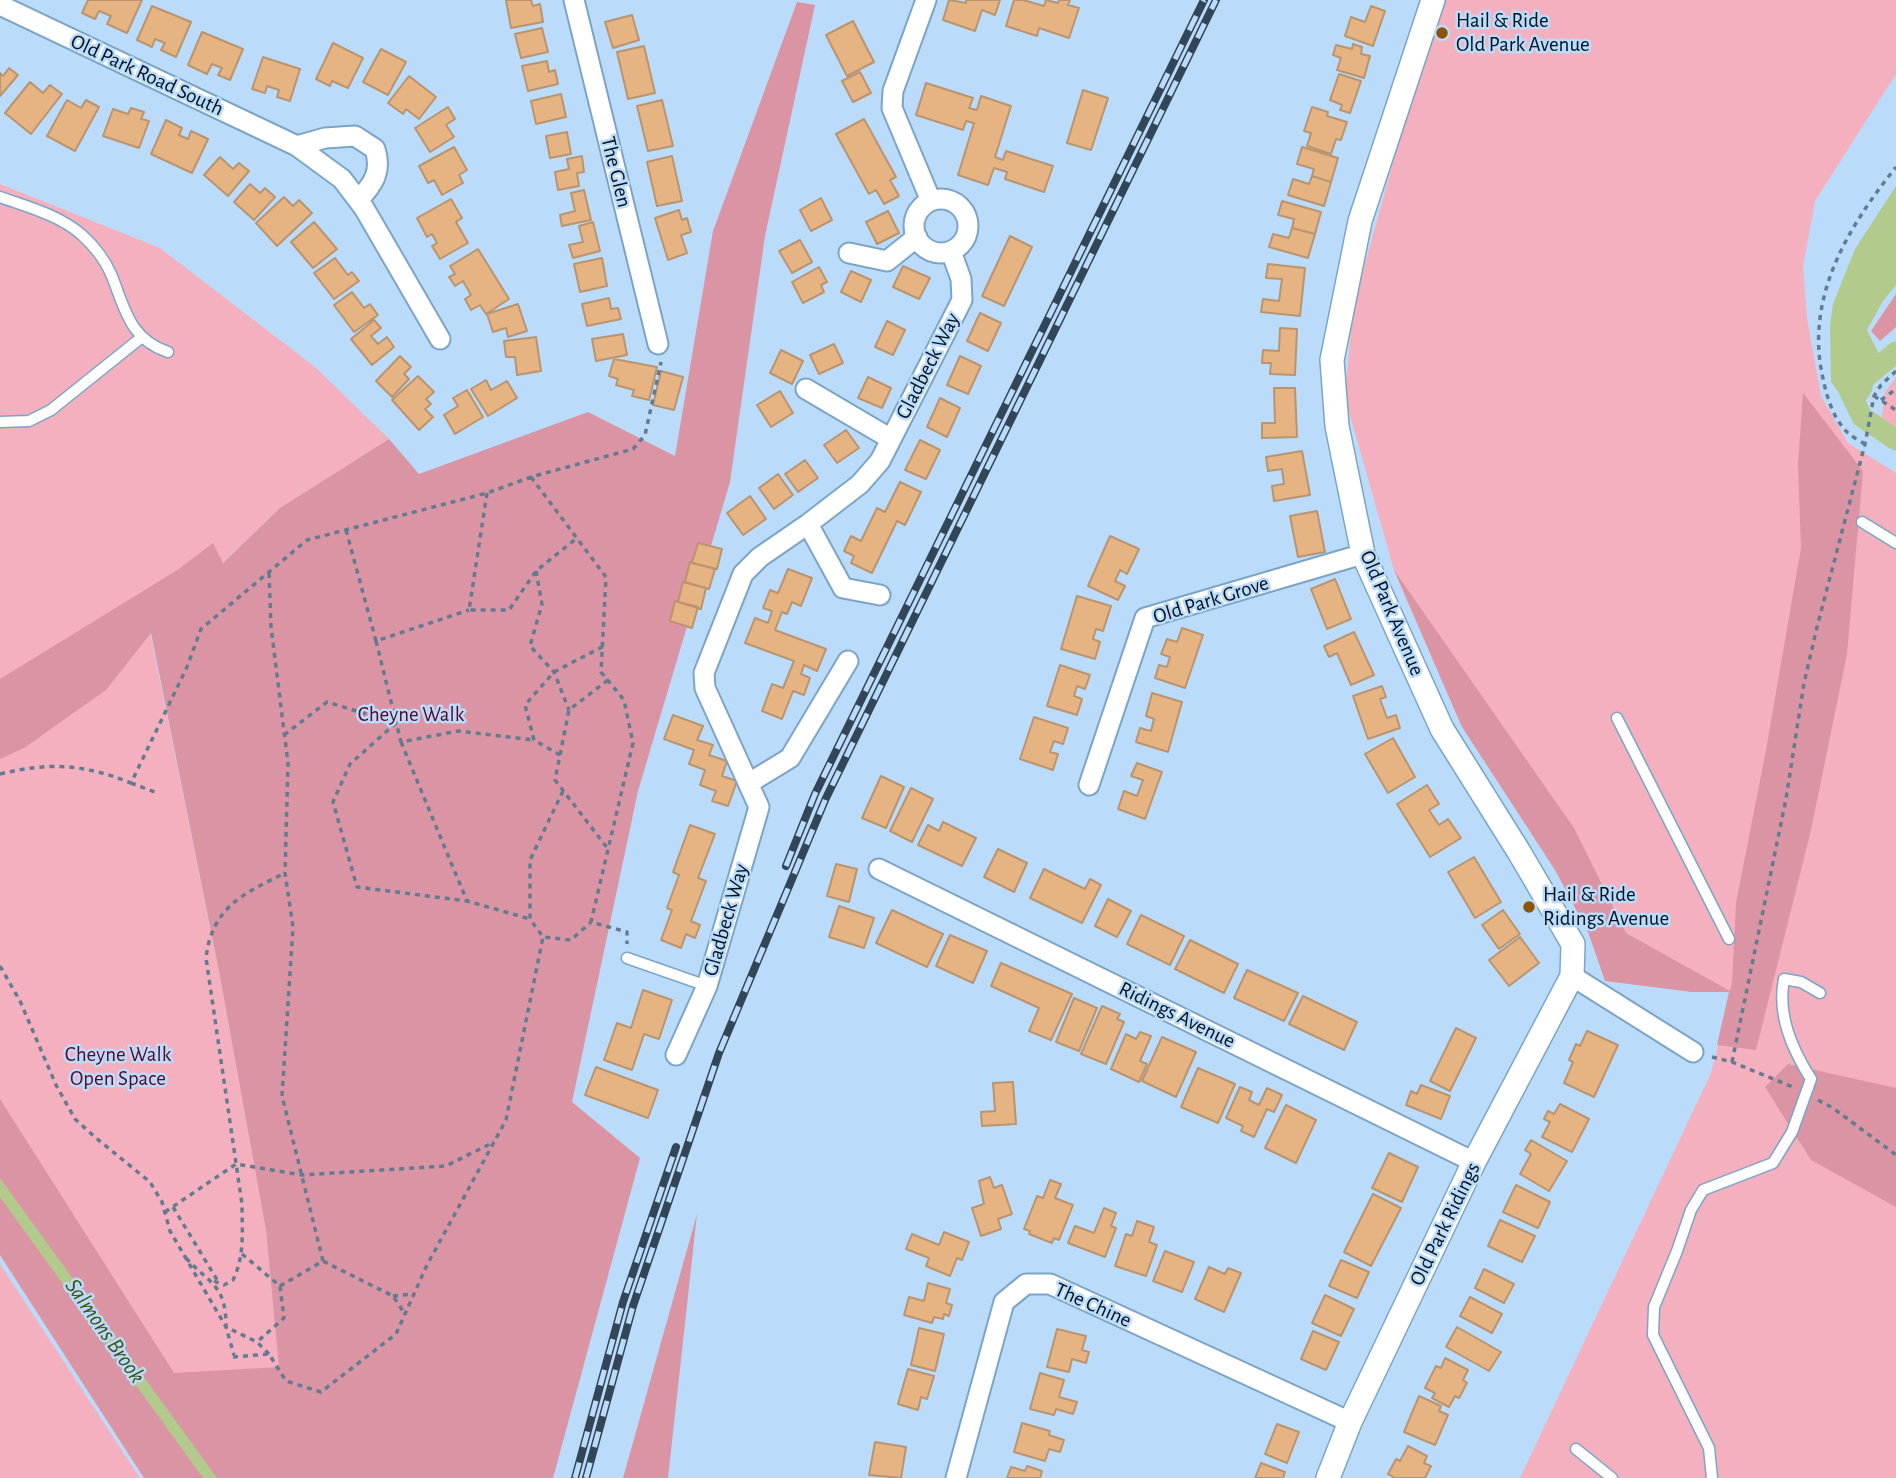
<!DOCTYPE html>
<html>
<head>
<meta charset="utf-8">
<style>
	body { margin:0 }
	canvas { display:block; background:#badcfa }
</style>
</head>
<body>
<canvas width="1896" height="1478"></canvas>
<script>
const context = document.querySelector('canvas').getContext('2d');
context.lineJoin = 'round';
function fill(path, color) { context.fillStyle = color; context.fill(path, 'evenodd'); }
function trace(path, color, width, dash) { context.strokeStyle = color; context.lineWidth = width; context.lineCap = dash ? 'butt' : 'round'; context.setLineDash(dash || []); context.stroke(path); }
function label(font, color, halo, rows, align = 'center') {
  context.font = font + ' "Alegreya Sans",sans-serif'; context.lineWidth = 5; context.setLineDash([]); context.textBaseline = 'middle'; context.strokeStyle = halo; context.fillStyle = color; for (const [text, x, y, turn = 0] of rows) {
    context.save(); context.translate(x, y); context.rotate((+turn || 0) * Math.PI / 180); context.textAlign = isNaN(turn) ? turn : align; if (halo) context.strokeText(text, 0, 0); context.fillText(text, 0, 0); context.restore();
  }
}
fill(new Path2D(`
	M1442,0h454v74l-81,127 -12,65 4,52 14,78 27,47 48,30v1005h-376l191,-405 21,-80 -106,-60 -164,-206 -68,-157 -49,-172 8,-91 71,-256z
	M0,184l160,64 155,119 74,72 -109,69 -130,124 69,339 47,259 24,248h-146l-144,-223z
	M1896,377v53l-15,-9 4,-29z
	M0,1264l140,214h-140z`), '#f5b0bf');
fill(new Path2D(`
	M797,2l18,3 -50,231 -35,246 -92,309 -66,311 68,56 -87,320h-409l-144,-223v-156l174,274 105,-6 -13,-137 -47,-259 -68,-338 -45,57 -82,58 -24,11v-80l179,-110 34,-26 10,20 57,-55 109,-69 30,35 169,-62 87,44 38,-225z
	M1896,294v33l-16,14 -9,-10z
	M1803,393l60,78 -16,183 -36,176 -55,220 -39,-5 12,-53h-37l-87,-11 -17,-49 -33,-62 -93,-143 -68,-157 180,258 52,105 104,58 2,-9 4,-79 30,-153 35,-202 -3,-83z
	M1788,1064l108,24v119l-85,-47 -46,-73z
	M697,1214l-29,264h-45z`), '#da94a3');
fill(new Path2D(`
	M1896,186v99l-13,16 -16,29 11,22 -6,39 -16,25 -25,-34 -1,-56 3,-22 22,-55z
	M0,1178l217,300h-14l-203,-281z`), '#b2ca8c');
trace(new Path2D(`
	M1847,386l15,31 34,23
	M1854,387l42,-35`), '#b2ca8c', 21);
const building = new Path2D(`
	M88,0h54l-15,33 -20,-9 4,-8 -12,-5 -4,8 -13,-6z
	M506,0h25l2,6 7,-2 3,18 -32,6z
	M949,0l17,3v-3h34l-5,15 -13,-5 -7,21 -32,-11z
	M1014,0h9l21,6 2,-6 12,3 1,-3h11l-2,5 11,3 -10,30 -30,-10 -2,8 -31,-10z
	M152,6l39,16 -15,35 -15,-7 4,-7 -10,-4 -3,8 -15,-7z
	M1371,6l14,5 -12,35 -28,-10 6,-19 14,5z
	M632,15l7,25 -26,8 -8,-26z
	M853,21l21,41 -27,14 -21,-41z
	M542,28l6,24 -27,6 -6,-24z
	M202,32l41,17 -13,31 -12,-5 4,-7 -10,-4 -5,10 -19,-9z
	M333,43l30,15 -15,30 -16,-7 -2,5 -14,-7z
	M1353,44l9,3 -1,7 9,2 -6,22 -27,-8 4,-12 -8,-3 3,-10 16,4z
	M644,46l11,47 -27,6 -11,-47z
	M381,49l25,13 -18,33 -25,-13z
	M263,57l37,12 -10,32 -13,-4 2,-7 -12,-4 -2,7 -13,-4z
	M547,61l2,11 6,-2 3,14 -30,7 -6,-25z
	M9,68l9,7 -18,21v-23l3,3z
	M860,72l11,21 -18,9 -11,-21z
	M1339,74l22,7 -11,32 -10,-3 2,-5 -12,-5z
	M409,76l27,21 -17,22 -13,-10 -3,5 -15,-11z
	M30,82l13,11 7,-8 12,9 -31,40 -26,-21z
	M926,83l47,15 -4,10 8,2 4,-14 30,10 -16,51 8,3 3,-9 47,15 -9,26 -39,-13 2,-7 -13,-4 -6,17 -30,-10 16,-52 -8,-2 -3,9 -47,-15z
	M1083,90l25,8 -17,52 -24,-7z
	M561,94l5,23 -30,7 -5,-23z
	M67,100l14,8 5,-8 13,7 -24,44 -28,-15z
	M662,100l11,46 -25,5 -11,-45z
	M448,107l7,12 -9,6 8,12 -24,15 -15,-24z
	M1312,107l16,5 -1,4 20,6 -6,18 -5,-1 -5,15 -24,-8 4,-13 -7,-2z
	M131,108l13,4 -3,7 8,2 -10,27 -36,-12 10,-27 15,5z
	M864,119l32,58 -6,3 9,16 -15,8 -8,-14 -7,4 -33,-60z
	M166,120l16,8 -3,7 9,4 3,-8 17,8 -16,34 -41,-19z
	M567,132l4,22 -21,4 -4,-22z
	M454,147l13,23 -8,5 4,8 -21,12 -8,-15 -6,3 -9,-17z
	M1302,147l36,11 -7,24 -19,-6 2,-7 -17,-5z
	M582,156l2,16 -7,1 2,13 -21,4 -3,-18 14,-3 -2,-10z
	M672,156l10,45 -25,5 -10,-44z
	M220,157l13,12 6,-6 10,8 -21,25 -24,-21z
	M1312,176l19,6 -7,24 -36,-11 5,-16 16,5z
	M250,184l10,9 5,-5 10,9 -21,23 -20,-18z
	M584,190l7,30 -29,6 -2,-11 15,-4 -4,-18z
	M284,197l9,9 6,-6 13,13 -35,33 -21,-23z
	M821,198l11,22 -21,11 -11,-21z
	M451,199l11,19 -6,4 12,21 -28,16 -8,-13 5,-3 -5,-9 -5,3 -10,-19z
	M1282,201l39,11 -6,22 -23,-6 2,-9 -16,-4z
	M679,210l3,10 5,-2 4,14 -10,3 6,18 -19,7 -13,-42z
	M888,211l11,22 -22,11 -11,-22z
	M314,222l23,27 -24,19 -22,-26z
	M593,222l7,29 -27,7 -4,-13 14,-3 -4,-16z
	M1292,228l23,6 -7,24 -39,-11 4,-13 16,4z
	M1010,236l22,11 -28,59 -22,-10z
	M800,240l12,22 -20,11 -13,-22z
	M478,249l31,50 -23,15 -6,-9 -9,5 -6,-11 6,-4 -8,-14 -8,5 -6,-9 6,-3 -5,-8z
	M335,258l13,17 4,-3 7,9 -25,18 -20,-26z
	M602,258l5,28 -27,6 -6,-28z
	M1268,264l37,4 -5,48 -39,-4 2,-13 16,2 3,-22 -16,-1z
	M903,266l27,12 -11,21 -26,-12z
	M819,267l8,15 -6,3 3,7 -21,11 -11,-21z
	M851,271l20,9 -10,22 -20,-10z
	M352,292l12,16 6,-4 8,11 -24,17 -20,-27z
	M609,298l2,11 7,-1 3,11 -34,7 -5,-22z
	M518,304l9,27 -19,6 -2,-9 -13,4 -6,-18z
	M980,313l21,10 -13,28 -21,-10z
	M374,320l7,8 -10,8 7,8 9,-7 7,10 -22,18 -21,-26z
	M887,321l18,9 -12,25 -18,-8z
	M1280,328l17,1 -2,46 -25,-1 1,-11h-9l1,-13 16,1z
	M623,334l4,21 -31,6 -4,-22z
	M536,337l5,34 -24,4 -2,-18h-9l-2,-16z
	M834,344l9,19 -24,11 -9,-19z
	M781,350l22,11 -11,23 -22,-11z
	M400,356l11,11 -7,7 5,5 -17,18 -16,-16z
	M960,356l21,10 -13,28 -21,-9z
	M614,359l43,8 -8,33 -17,-4 2,-6 -18,-5 2,-6 -9,-3z
	M661,371l22,6 -9,33 -21,-5z
	M418,376l16,16 -8,7 5,5 -6,5 8,8 -14,13 -27,-30z
	M868,377l23,11 -9,20 -24,-10z
	M486,380l5,10 16,-9 10,17 -29,18 -17,-27z
	M1274,388h21l2,49 -35,1v-15h13z
	M467,390l16,27 -28,17 -11,-19 14,-9 -5,-8z
	M780,391l13,22 -22,14 -14,-22z
	M940,398l20,10 -13,29 -20,-10z
	M846,430l13,18 -22,15 -13,-18z
	M920,440l20,10 -14,29 -21,-9z
	M1302,451l8,44 -36,6 -2,-15 12,-2 -2,-15 -14,2 -2,-14z
	M805,460l13,18 -20,14 -13,-18z
	M778,474l15,21 -19,14 -15,-21z
	M900,482l21,10 -16,33 -8,-4 -25,52 -21,-10 3,-7 -10,-5 7,-15 10,5 16,-33 8,4z
	M750,496l16,23 -23,16 -16,-22z
	M1317,511l8,41 -27,5 -8,-41z
	M1110,536l29,13 -12,25 -7,-4 -5,11 10,5 -7,14 -30,-14z
	M698,543l24,6 -5,20 -25,-6z
	M690,562l25,7 -6,20 -24,-7z
	M788,569l24,9 -11,28 -9,-4 -5,12 -5,-2 -7,18 51,19 -9,22 -13,-6 -3,9 9,4 -6,17 -11,-4 -11,28 -20,-8 10,-27 11,4 11,-27 -49,-18 10,-25 13,5 4,-12 -9,-3 7,-18 8,3z
	M1335,579l16,40 -24,10 -16,-40z
	M683,582l23,6 -5,21 -23,-7z
	M1077,596l34,10 -8,25 -7,-2 -3,10 7,3 -5,17 -34,-10z
	M675,601l23,6 -6,21 -22,-7z
	M1182,628l21,7 -18,53 -30,-10 4,-13 8,2 3,-10 -9,-3 6,-15 10,3z
	M1354,632l20,43 -23,10 -14,-32 -8,4 -5,-11z
	M1060,665l30,10 -5,14 -8,-3 -3,10 8,3 -5,16 -30,-9z
	M1382,686l4,11 -6,2 7,19 9,-3 4,13 -32,11 -15,-43z
	M1152,693l30,9 -14,50 -32,-10 4,-14 11,3 3,-12 -8,-3z
	M673,715l30,11 -6,14 16,5 -4,10 18,6 -5,15 15,5 -9,25 -16,-5 4,-10 -16,-6 5,-15 -16,-6 5,-14 -30,-11z
	M1034,717l34,11 -5,16 -9,-3 -4,11 8,2 -5,16 -33,-11z
	M1393,738l22,39 -27,16 -23,-39z
	M1137,763l25,9 -17,47 -27,-10 6,-18 13,5 6,-16 -12,-4z
	M881,776l23,11 -18,41 -24,-10z
	M1427,785l12,19 -10,6 10,15 9,-6 13,19 -31,19 -33,-53z
	M911,788l22,11 -21,43 -22,-11z
	M943,822l33,16 -14,28 -44,-21 10,-20 11,6z
	M690,825l25,9 -17,44 8,3 -15,40 9,4 -5,13 -9,-4 -5,14 -20,-8 11,-30 -5,-2 12,-33 -6,-3z
	M998,849l29,14 -13,29 -30,-15z
	M1474,857l27,45 -26,16 -27,-46z
	M836,864l21,5 -8,33 -22,-6z
	M1044,869l41,20 5,-10 11,6 -19,38 -52,-25z
	M1108,899l23,12 -14,26 -22,-11z
	M839,906l35,12 -10,30 -35,-11z
	M892,910l51,24 -16,33 -51,-24z
	M1503,910l17,24 -21,15 -17,-24z
	M1141,915l43,21 -14,29 -43,-21z
	M950,935l37,16 -14,32 -37,-17z
	M1520,937l19,26 -30,23 -20,-26z
	M1190,940l48,24 -14,29 -49,-24z
	M1001,963l71,31 -21,46 -22,-9 10,-23 -48,-22z
	M1247,970l51,23 -14,28 -50,-23z
	M643,990l29,10 -13,39 -15,-5 -12,36 -28,-10 13,-37 14,5z
	M1303,996l54,26 -13,28 -55,-26z
	M1074,998l23,10 -18,43 -23,-9z
	M1102,1006l18,8 -3,5 7,3 -18,42 -25,-10z
	M1456,1028l20,10 -26,53 -20,-10z
	M1587,1031l31,14 -24,52 -30,-14 9,-21 -4,-2 7,-16 4,2z
	M1140,1032l11,4 -11,25 7,3 -8,18 -28,-13 15,-35 10,5z
	M1162,1037l34,15 -20,45 -34,-16z
	M596,1067l62,23 -10,28 -63,-23z
	M1198,1068l37,16 -17,39 -37,-16z
	M1013,1082l3,42 -34,2 -1,-14 14,-1 -2,-28z
	M1421,1085l29,11 -9,23 -35,-14 5,-14 6,3z
	M1240,1087l12,5 -3,8 10,5 8,-17 15,7 -8,17 -7,-3 -13,28 -13,-6 2,-5 -17,-8z
	M1560,1104l29,15 -17,33 -30,-15 8,-15 -6,-3 4,-8 6,3z
	M1286,1105l30,15 -20,43 -31,-15z
	M1531,1140l36,21 -18,30 -29,-17 11,-20 -6,-4z
	M1389,1153l29,14 -16,35 -30,-14z
	M990,1177l4,11 8,-3 10,29 -14,5 3,10 -20,7 -9,-28 12,-4 -5,-23z
	M1050,1180l11,4 -6,14 18,7 -14,35 -5,-2 -2,5 -23,-9 1,-3 -6,-2 13,-33 6,2z
	M1516,1185l34,17 -12,26 -35,-16z
	M1373,1194l28,14 -30,58 -27,-14z
	M1104,1208l12,5 -5,13 5,2 -11,29 -37,-14 7,-17 19,7z
	M1500,1220l35,16 -13,26 -34,-16z
	M1137,1221l17,6 -5,15 8,3 -11,31 -31,-10 11,-32 6,2z
	M944,1232l25,10 -7,18 -5,-2 -7,18 -24,-10 3,-8 -23,-9 6,-15 27,11z
	M1165,1251l29,11 -12,30 -29,-11z
	M1341,1260l28,12 -12,26 -28,-12z
	M1209,1267l16,7 3,-6 13,5 -17,39 -29,-13z
	M1484,1269l30,15 -10,19 -29,-15z
	M928,1283l22,6 -4,14 6,2 -3,11 -5,-2 -1,5 -9,-2 -2,6 -28,-8 5,-18 15,4z
	M1325,1295l29,14 -13,27 -29,-13z
	M1470,1297l32,17 -10,19 -32,-17z
	M1457,1327l44,25 -12,19 -43,-24z
	M919,1328l25,6 -9,37 -24,-6z
	M1057,1329l29,7 -4,14 7,2 -3,11 -14,-4 -3,13 -22,-5z
	M1313,1331l26,11 -13,28 -25,-11z
	M1445,1358l23,12 -5,10 4,3 -8,15 -4,-2 -6,11 -17,-9 3,-5 -10,-5 11,-22 5,2z
	M908,1369l26,7 -7,23 -6,-2 -3,13 -20,-6z
	M1040,1373l24,7 -5,17 18,5 -4,12 -17,-5 -2,6 -24,-6z
	M1419,1396l22,10 -2,5 9,4 -13,30 -31,-13z
	M1022,1423l28,8 -1,4 15,5 -4,12 -11,-3 -4,12 -31,-9z
	M1277,1424l22,8 -12,31 -22,-9z
	M875,1442l31,5 -5,31 -32,-3z
	M1408,1446l19,10 -3,7 7,3 -6,12h-30l-7,-4 8,-15 4,2z
	M1261,1463l24,9 -2,6h-28z
	M1027,1466l15,5 -2,7h-33l4,-11 14,4z`);
fill(building, '#e6b483');
trace(building, '#ba936f', 2);
const service = new Path2D(`
	M0,197c28,10 59,18 82,38 12,11 23,25 29,39 14,34 18,65 57,78
	M0,422l29,-1 22,-11 91,-73
	M1862,522l34,21
	M1617,718l112,221
	M627,958l80,28
	M1576,1449l36,29
	M1712,1478l-3,-30 -56,-113 1,-28 23,-56 14,-41 12,-20 70,-27 19,-31 19,-53c-19,-30 -34,-64 -27,-100l17,3 19,11`);
const minor = new Path2D(`
	M0,0l4,7 293,139 45,33 22,29 76,131
	M574,0l84,344
	M926,0l-33,91 -1,17 39,93
	M297,146l28,-8 30,-2 20,13c7,22 -1,35 -17,51
	M914 226a27 27 0 1 1 54 0a27 27 0 1 1-54 0Z
	M849,253l38,8 30,-24
	M806,389l85,50
	M808,524l35,64 37,7
	M749,783l41,-25 58,-97
	M1089,785l56,-167 218,-64
	M879,869l595,293
	M1572,976l121,76
	M676,1055l31,-69 52,-179 -54,-119 -1,-15 39,-99 17,-17 48,-33 52,-40 20,-23 82,-161 -1,-21 -10,-28
	M956,1478l48,-176 22,-18h24l300,138`);
const tertiary = new Path2D(`
	M1328,1478l22,-56 124,-260 98,-186 1,-32 -54,-92 -77,-123 -79,-175 -26,-128 -5,-66 28,-139 73,-221`);
trace(service, '#7ba4c7', 13);
trace(minor, '#7ba4c7', 23);
trace(tertiary, '#7ba4c7', 26);
trace(new Path2D(`
	M1874,396l22,14
	M1881,400l15,-11
	M1865,444c-5,-3 -13,-7 -18,-12 -15,-15 -21,-38 -25,-58 -16,-79 27,-148 74,-207
	M531,477l75,100 -5,95 23,28 9,43 -42,179 36,10v12
	M487,493l-18,117h40l27,-39 41,-33
	M346,530l30,111 93,-31
	M536,571l6,33 -12,42 24,26 15,38
	M269,573l2,54 17,136 -3,110 8,54 -11,169 41,165
	M376,641l25,101 57,-11 76,9
	M608,680l-39,30 -14,70 53,69
	M396,723l-46,41 -17,38 24,85 110,14
	M284,735l43,-33 69,21
	M401,742l66,159 63,18
	M560,755l-26,-15 -9,-35 29,-33 50,-26
	M0,774c49,-12 84,-10 131,9l56,-116 14,-38 106,-89 180,-47 44,-16 102,-28 12,-14 16,-73
	M131,783l24,9
	M563,791l-33,69v59l13,18 28,3 20,-18
	M0,966l20,35 36,84 19,34 21,19 54,44 12,20 8,29 56,96 8,28
	M1712,1057l20,5 61,25
	M1732,1062l54,-263 18,-116 13,-56 48,-183 9,-48 7,-11 15,-14
	M1818,1100l15,8 63,47
	M173,1207l46,76
	M165,1212l71,-48 66,11 144,-9 48,-24
	M242,1254l38,32 4,32 -27,24 12,12
	M186,1258c25,27 40,27 40,69l31,15
	M214,1281l10,4 9,-5c12,-24 9,-50 9,-76l-36,-246c6,-51 37,-64 79,-85
	M280,1286l43,-25 70,35 12,18
	M393,1296l21,-2
	M233,1357l36,-3 17,27 35,11 75,-58 31,-69 79,-145 37,-183`), '#637b91', 3.5, [5, 5]);
trace(service, '#fff', 10);
trace(minor, '#fff', 19);
trace(tertiary, '#fff', 23);
const rail = new Path2D(`
	M786,866l29,-72 389,-794
	M575,1478l48,-176 53,-155
	M586,1478l47,-172 86,-253 107,-255 390,-798`);
trace(rail, '#334658', 8);
trace(rail, '#badcfa', 5, [16]);
for (const [x, y, r, color] of [
	[1442,33,7,"#8c540a"],
	[1529,907,7,"#8c540a"]
]) { const dot = new Path2D(); dot.arc(x, y, r, 0, 2 * Math.PI); context.fillStyle = color; context.fill(dot); trace(dot, '#badcfa', 2.5); }
label('21px', '#03111e', '#badcfa', [
	["Hail & Ride",1456,21],
	["Old Park Avenue",1456,45],
	["Hail & Ride",1543,895],
	["Ridings Avenue",1543,919]
], 'left');
label('21px', '#03111e', '#badcfa', [
	["Old Park Road South",147,75,25],
	["The Glen",616,172,76],
	["Gladbeck Way",928,366,-63],
	["Old Park Grove",1211,600,-17],
	["Old Park Avenue",1392,613,67],
	["Gladbeck Way",726,920,-74],
	["Ridings Avenue",1177,1015,26],
	["Old Park Ridings",1445,1224,-64],
	["The Chine",1093,1305,24]
]);
label('21px', '#5b0527', '#badcfa', [
	["Cheyne Walk",411,715],
	["Cheyne Walk",118,1055],
	["Open Space",118,1079]
]);
label('italic 23px', '#3e510d', '#badcfa', [
	["Salmons Brook",105,1331,55]
]);
</script>
</body>
</html>
